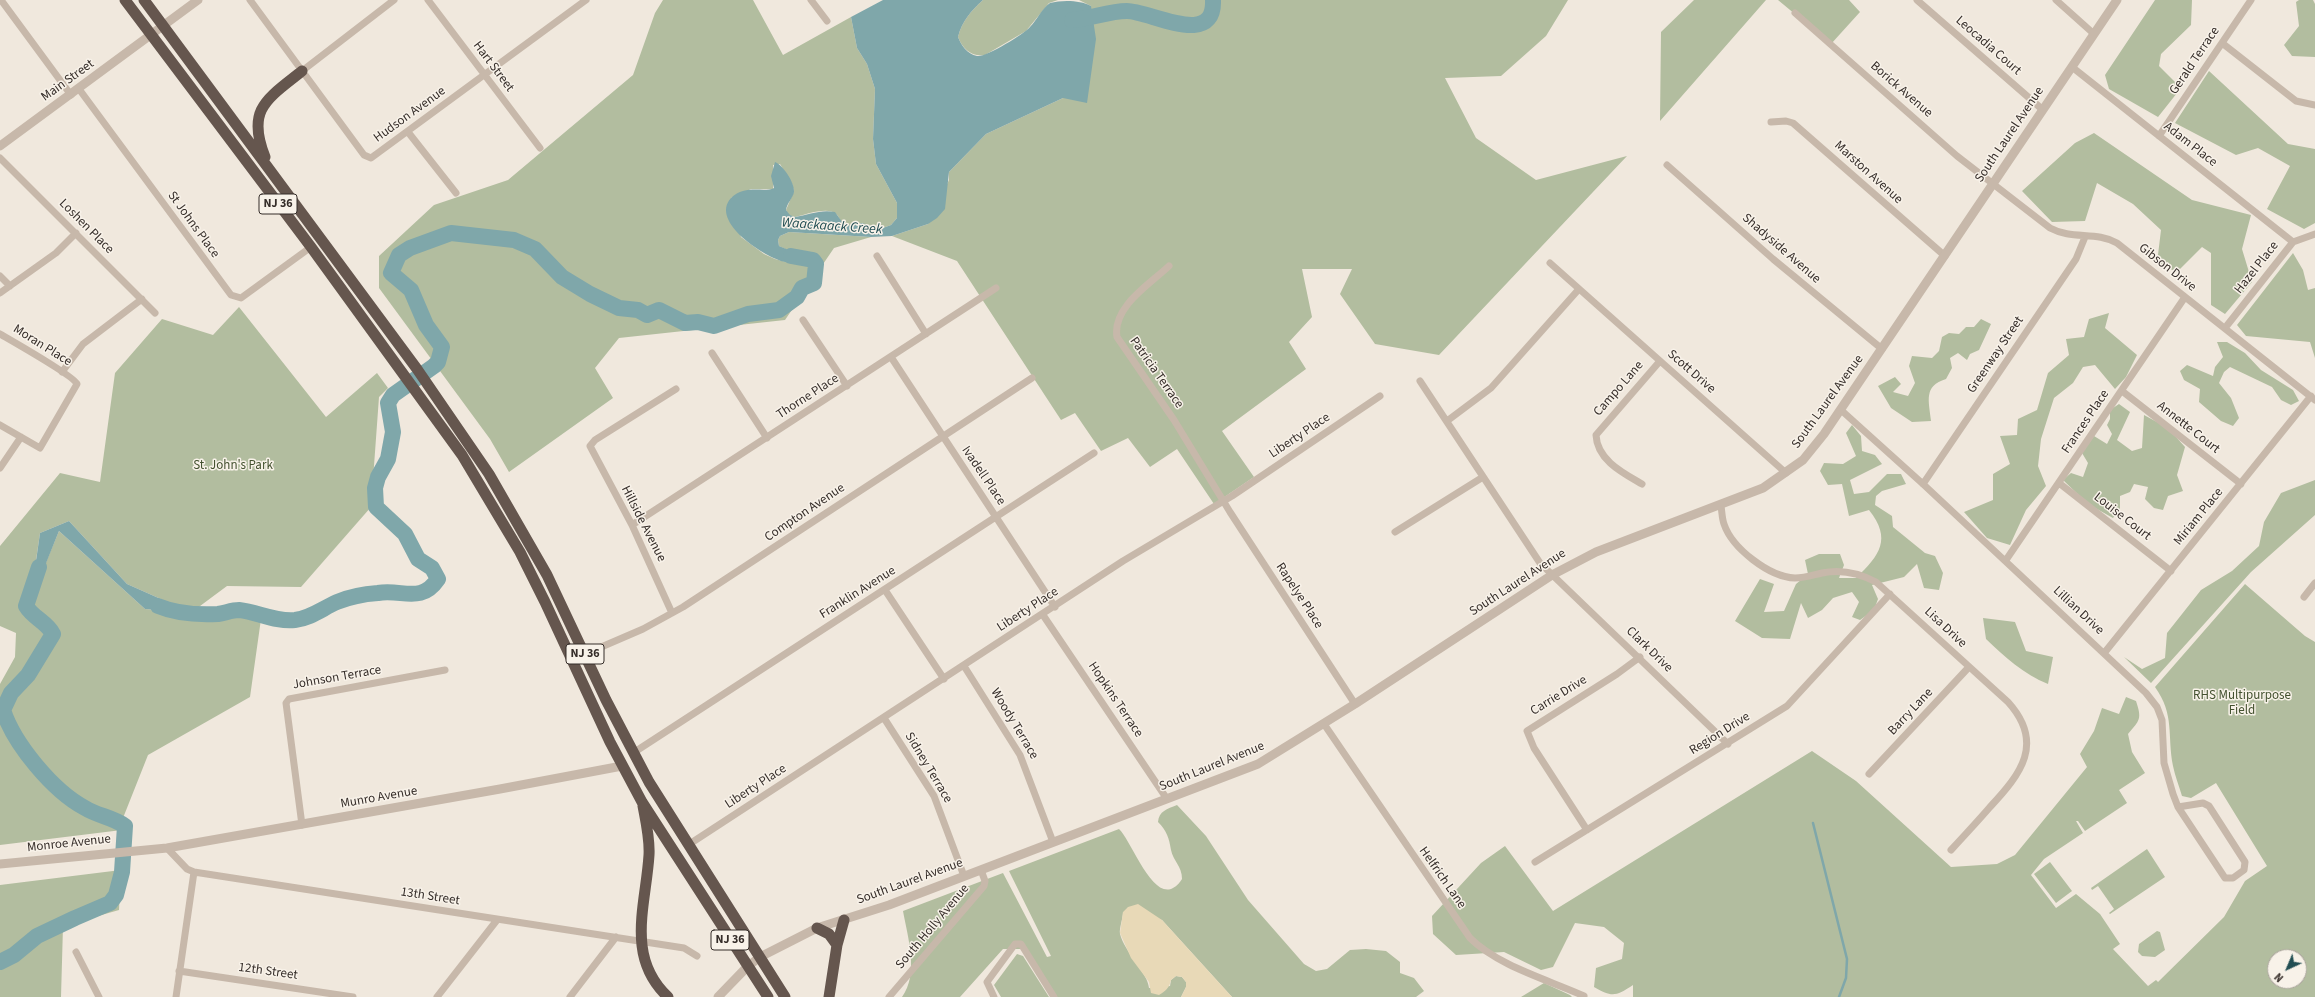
<!DOCTYPE html>
<html>
<head>
<meta charset="utf-8">
<style>
	body { margin:0 }
	#map { position:relative; width:2315px; height:997px; overflow:hidden; background:#f0e8dd; font-family:"Source Sans 3",sans-serif }
	canvas { display:block }
	.north { position:absolute; left:2267px; top:949px; width:40px; height:40px; box-sizing:border-box; background:#f8f2e9; border:1px solid #aaa39c; border-radius:50%; rotate:224deg; font-size:11px; font-weight:700; line-height:16px; text-align:center; color:#352d29 }
	.north::after { content:''; display:block; margin:auto; width:14px; height:18px; background:#224e53; clip-path:polygon(50% 0,100% 100%,50% 72%,0 100%) }
</style>
</head>
<body>
<div id="map">
<canvas width="2315" height="997"></canvas>
<div class="north">N</div>
</div>
<script>
const context = document.querySelector('canvas').getContext('2d');
context.lineJoin = 'round';
function fill(path, color) { context.fillStyle = color; context.fill(path, 'evenodd'); }
function trace(path, color, width, dash) { context.strokeStyle = color; context.lineWidth = width; context.lineCap = dash ? 'butt' : 'round'; context.setLineDash(dash || []); context.stroke(path); }
function label(font, color, halo, rows, align = 'center') {
  context.font = font + ' "Source Sans 3",sans-serif'; context.lineWidth = 3; context.setLineDash([]); context.textBaseline = 'middle'; context.strokeStyle = halo; context.fillStyle = color; for (const [text, x, y, turn = 0] of rows) {
    context.save(); context.translate(x, y); context.rotate((+turn || 0) * Math.PI / 180); context.textAlign = isNaN(turn) ? turn : align; if (halo) context.strokeText(text, 0, 0); context.fillText(text, 0, 0); context.restore();
  }
}
fill(new Path2D(`
	M663,0h90l30,55 68,-38 6,31 10,16 8,25 -2,50 3,25 21,39v15l-6,7 -11,4 -11,-4 -14,-1 -10,3c-5,-4 -5,-10 -9,-13 -8,-8 -32,1 -41,3l-6,-2 -3,-5 8,-19 -2,-7 -12,-20 -7,1v24h-22l-20,9 10,39 23,17 11,5 11,3 25,-1 -32,-15 -1,-6 2,-4 9,-4 82,5 -37,11 -49,72 -166,18 -24,30 18,30 -104,74 -19,-33 -111,-151v-32l55,-51 74,-25 125,-105 22,-62z
	M983,0h75l-9,3 -23,28 -41,24c-14,2 -22,-6 -27,-18 4,-16 13,-26 25,-37z
	M1079,0h489l-22,36 -45,40 -56,2 31,60 60,42 91,-24 -188,199 -64,-11 -35,-50 12,-25h-50l10,48 -23,25 17,27 -84,62 32,46 -40,27 -37,-55 -27,18 -22,-29 -27,13 -26,-38 -14,7 -104,-159 -65,-25 36,-12 21,-44v-8l37,-38 77,-36 28,-92z
	M1694,0h72l-106,121 1,-89z
	M1778,0h71l11,12 -29,32z
	M2155,0h37l-1,25 -30,29 -2,12 22,22 -23,29 -49,-28 -4,-14z
	M2299,0h14l2,4v53l-23,-1 -8,-11 15,-19 -3,-24z
	M2209,71l79,73 27,5v74l-11,6 -37,-20 23,-43 -32,-18 -22,7 -61,-32z
	M2094,133l98,67 59,15 -9,34 10,33 -27,32 -14,-9v-52l-9,-6 -25,25 -20,-9 4,-33 -28,-26 -36,-21 -12,38 -33,1 -30,-31 53,-48z
	M2293,253l10,17 5,20 7,-2v70l-5,-16 -64,-6 -9,-11z
	M239,307l87,110 51,-44 11,15 -9,9 -8,110 -70,80 -74,-1 -31,23 -24,-5 -45,-20 -58,-63 -29,12 -10,68 29,-70 86,78 116,10 -11,78 -102,58 -25,63 -1,12 -122,15v-161l15,-27 1,-24 -16,-7v-80l60,-73 40,9 15,-109 47,-54 51,16z
	M2109,313l-4,15 32,27 -11,22 -11,12 -20,-24 -12,2 -10,16 -19,15 -13,41 -3,27 8,20 -20,24 -16,35 -23,-7 -23,-26 29,-12v-26l17,-10 -10,-28 17,-1 1,-16 19,-9 11,-37 21,-18 -3,-16 18,-2 5,-18z
	M1981,319l10,5 -12,26 -9,4 -3,6 -9,-7 -8,5 2,10 -6,11c-23,7 -17,22 -15,42l-19,1 -21,-14 -13,-22 17,-9 6,7 -8,8 15,4 7,-13 -6,-17 3,-10 20,2 7,-7 3,-14 7,-4 10,1 7,-7h8z
	M2217,342h10l18,11 16,17 32,20 6,11 -8,4 -10,-5 -9,-13 -42,-20 -6,5 -5,11 12,15 8,20 -6,8 -12,-5 -22,-19 1,-13 -16,-9 -4,-9 7,-6 26,11 2,-9 8,-10z
	M2119,404l11,8 -13,28 15,11 10,-3 2,-33 24,13 17,19 -8,28 6,16 -15,5 -5,14 -9,-2 -9,-9 3,-12 -14,-3 -4,8 -10,4v13l-7,9 -25,-14 -25,-24 8,-7 12,4 5,-14 -6,-10 12,-17 13,8 5,-10 -5,-9 3,-6v-9z
	M1852,425l9,11 1,15 13,4 7,9 -32,16 4,14 15,-2 18,-18h14l5,10 -24,7 -6,5 -1,9 17,11 1,11 32,26 10,3 8,17 -4,17 -15,-2 -7,-24 -13,13 -32,8 6,14 -4,11 -14,10 -8,-3 7,-15 -7,-10 -19,6 -11,12 -14,8 -7,-15 -11,36 -28,-1 -27,-17 25,-42 14,5 -10,28 20,-1 12,-27 12,-10 -3,-14 14,-6h21l4,11 -5,13h17c24,-23 36,-39 13,-68l-20,6 -7,-32 -14,1 -8,-14 4,-8 19,1 13,-8 -10,-23z
	M2315,480v35l-64,57 -100,111 -27,-26 18,12 23,-11 2,-25 34,-43 31,-19 27,-25 5,-24 17,-29z
	M2245,584l60,52 10,6v355h-682v-12c-18,12 -21,12 -39,2l2,-19 26,-9 2,-16 -20,-16 -29,-4 -22,44 -12,3 -37,-18 -48,3 -23,-21 -1,-18 49,-53 24,-17 48,65 259,-160 44,30 95,86 46,-3 18,-9 72,-88 -7,-13 14,-23 8,-23 17,6 7,-17 10,4c6,18 4,19 -8,33l4,18 13,21 -26,17 8,13 -42,28 -7,-10h-2l7,12 -39,26 -13,16 25,33 20,-14 24,20 20,30 -7,5 35,37 8,-6 2,2 66,-65 21,-36 22,-15 -51,-83 -25,15 -9,-2c-3,-10 -7,-20 -9,-30 -6,-31 2,-51 -18,-79zM2275,957h24v24h-24z
	M1983,618l32,4 11,29 27,6 -5,27c-25,-10 -43,-27 -62,-45z
	M1177,805l29,31 42,64 56,64 12,7 11,-2 23,-19 16,-1 20,2 14,11v11l14,5 10,13 -8,6h-184l-70,-77 -39,-8c0,7 -4,16 -3,22 5,19 28,39 29,54l21,-2 1,-6 5,-4 6,1 4,5v5l-5,10h-127l-33,-48h-18l-43,48h-58c17,-23 6,-59 1,-86l100,-38 44,84 4,-1 -42,-85 110,-42c12,11 33,71 54,59 4,-2 7,-6 9,-9 0,-13 -9,-18 -11,-29 -2,-12 -4,-19 -13,-28 1,-11 9,-13 19,-17z
	M2147,849l18,28 -55,37 -1,-1 5,-4 -16,-23 -6,4 -1,-2z
	M2050,862l22,29 -16,12 -22,-29z
	M121,870l-2,40 -56,16 -2,71h-61v-112z
	M2157,931l3,1 5,18 -10,7 -13,-1 -4,-4 1,-8z
	M1017,954l6,2 26,41h-48l-7,-12z
	M1544,983l26,12 2,2h-51z`), '#b2bd9f');
fill(new Path2D(`
	M1138,904l24,16 70,77h-51l5,-10v-5l-4,-5 -6,-1 -5,4c-2,8 -5,11 -12,15l-8,-2 -2,-11 -18,-24 -11,-25 3,-21 5,-5z`), '#e8d9b7');
fill(new Path2D(`
	M883,0h100c-12,11 -21,21 -25,37 3,8 9,17 19,19 8,2 47,-22 53,-29 7,-7 12,-19 20,-24 12,-3 30,-3 41,3l5,33 -9,64 -24,-5 -77,36 -37,38 -4,37 -8,9 -9,6 -36,12 -21,1 -82,-5 -9,4 -2,4 1,6 34,14c-9,1 -19,3 -28,2 -19,-4 -76,-40 -54,-64 14,-14 33,-5 43,-10l-3,-12 4,-14c8,3 20,21 19,30 -1,6 -7,11 -8,18l4,5 5,2c13,-2 26,-8 40,-5l10,14 17,-3 18,6 11,-4 6,-7v-15l-21,-39 -3,-25 2,-50 -8,-25 -10,-16 -6,-31z
	M69,521l58,63 45,20 36,6 37,-5 20,4v7l-4,3 -116,-10 -86,-78 -29,72 10,-70z`), '#7fa7aa');
trace(new Path2D(`
	M1813,823l34,136 -1,19 -7,19`), '#7fa7aa', 2.5);
trace(new Path2D(`
	M1072,20c19,-1 36,-9 55,-9 23,0 88,38 86,-11
	M158,606c19,8 40,9 60,8 7,-1 14,-4 21,-4 19,2 36,12 56,10 16,-2 28,-12 42,-18 12,-5 27,-8 41,-9 25,-4 43,11 60,-14l-6,-11 -14,-9 -13,-25 -29,-27 -1,-19 3,-11 10,-18 5,-27 -5,-29 5,-8 41,-29 4,-4 4,-15 -16,-22 -15,-35 -20,-17 8,-18 11,-7 41,-15 63,7 21,9 27,28 28,17 29,14 19,2 9,5 12,-5 26,13 13,-1 16,4 34,-12 31,-4 18,-13 5,-9 12,-5 2,-19 -3,-4 -22,-4
	M0,962l14,-7 23,-19 38,-18 35,-15 6,-8 6,-23 3,-46c-13,-9 -27,-10 -40,-18 -32,-17 -71,-64 -82,-98l8,-17 17,-18 25,-41c-6,-12 -20,-16 -27,-28l13,-39`), '#7fa7aa', 16);
trace(new Path2D(`
	M1,0l70,95
	M250,0l114,155 7,3 215,-158
	M428,0l112,148
	M811,0l16,21
	M1917,0l126,110
	M2056,0l38,34
	M1795,13l162,143 93,72c22,12 46,3 67,15l198,157
	M2222,43l74,58 19,4
	M2072,67l221,175
	M302,71l92,-71
	M79,89l152,206 10,3 70,-51
	M1771,122l15,-1 7,2 152,133
	M408,132l48,61
	M2159,136l92,-136
	M0,158l155,155
	M1667,165l106,94 109,90
	M877,256l49,78
	M1550,263l236,210
	M1169,266c-19,18 -57,41 -52,71l57,83 56,92 125,192
	M0,276l10,10
	M0,293l56,-40 20,-20
	M803,320l44,66
	M2225,328l68,-86 22,-8
	M0,334c12,7 74,42 77,50l-37,64 -40,-23
	M712,353l55,85
	M891,357l164,250
	M62,372l21,-28 59,-45
	M1420,381l120,182 188,181
	M2122,391l119,93
	M1841,410l82,74 223,209 11,14 5,13 2,43 9,31 5,13 47,71h8l11,-8 1,-8 -36,-56 -6,-3 -25,4
	M1447,421l44,-33 88,-99
	M0,468l21,-31
	M2059,483l112,88
	M1642,484c-19,-11 -45,-24 -46,-49l64,-74
	M1923,484l153,-225 9,-22
	M1721,506c1,6 1,13 3,18 8,24 45,53 71,54 10,0 18,-3 27,-5 19,-4 37,0 54,9l132,120c37,41 13,72 -18,105 -13,15 -26,29 -39,43
	M632,525l364,-237
	M1395,532l88,-55
	M2006,560l179,-263
	M885,590l59,89
	M2304,597l11,-14
	M672,613l-40,-88 -42,-79 5,-6 81,-51
	M1043,615l124,184
	M2105,652l206,-256
	M585,654l58,-25 40,-22 349,-229
	M964,666l56,89 33,87
	M884,718l50,78 30,80
	M1324,724l146,214c28,28 79,42 114,58
	M633,753l461,-300
	M1869,774l100,-107
	M302,825l-16,-122 3,-4 156,-29
	M1587,830l-53,-82 -7,-17 90,-57 23,-17
	M688,845l435,-284 109,-65 148,-100
	M167,848l20,21 7,3 490,76 13,8
	M1535,862l252,-156 103,-112
	M76,952l23,45
	M179,971l174,26
	M176,997l18,-125
	M437,997l60,-77
	M570,997l46,-60
	M889,997l95,-111 1,-5 -4,-11
	M994,997l-7,-15 28,-38h6l33,53`), '#c7b8aa', 7);
trace(new Path2D(`
	M0,146l198,-146
	M0,864l167,-16 333,-59 122,-23
	M718,997l29,-30 13,-10 57,-29 72,-23 369,-141 97,-60 197,-129 44,-23 167,-64 40,-28 21,-26 293,-434`), '#c7b8aa', 9);
trace(new Path2D(`
	M125,0l186,247 151,208 58,97 25,50 65,140 32,60 126,195
	M144,0l273,369 72,105 58,101 59,125 43,82 136,215
	M265,157c-19,-48 2,-58 37,-86
	M643,806c3,16 7,33 6,49 -3,50 -24,102 19,142
	M817,928l12,6 8,11
	M829,997l8,-52 7,-25`), '#65564e', 11);
for (const [x, y, w] of [
	[278,204,38],
	[585,654,38],
	[730,940,38]
]) { const box = new Path2D(); box.roundRect(x - w / 2, y - 10, w, 20, 3); context.fillStyle = '#f8f2e9'; context.fill(box); trace(box, '#352d29', 1); }
label('bold 12px', '#352d29', null, [
	["NJ 36",278,204],
	["NJ 36",585,654],
	["NJ 36",730,940]
]);
label('13px', '#352d29', '#f8f2e9', [
	["Leocadia Court",1988,46,41],
	["Gerald Terrace",2195,61,-56],
	["Hart Street",493,67,53],
	["Main Street",68,81,-36],
	["Borick Avenue",1901,90,41],
	["Hudson Avenue",410,115,-36],
	["South Laurel Avenue",2010,135,-56],
	["Adam Place",2190,145,38],
	["Marston Avenue",1868,173,42],
	["St Johns Place",193,225,54],
	["Loshen Place",86,227,45],
	["Shadyside Avenue",1781,249,41],
	["Gibson Drive",2167,268,38],
	["Hazel Place",2257,268,-52],
	["Moran Place",42,346,32],
	["Greenway Street",1996,355,-56],
	["Scott Drive",1691,372,41],
	["Patricia Terrace",1156,373,55],
	["Campo Lane",1619,389,-49],
	["Thorne Place",808,397,-33],
	["South Laurel Avenue",1828,402,-54],
	["Frances Place",2086,422,-56],
	["Annette Court",2188,428,38],
	["Liberty Place",1300,436,-34],
	["Ivadell Place",983,476,56],
	["Compton Avenue",805,513,-34],
	["Louise Court",2122,517,38],
	["Miriam Place",2199,517,-51],
	["Hillside Avenue",643,524,63],
	["South Laurel Avenue",1518,583,-33],
	["Franklin Avenue",858,593,-32],
	["Rapelye Place",1299,596,57],
	["Liberty Place",1028,610,-33],
	["Lillian Drive",2078,611,43],
	["Lisa Drive",1945,628,43],
	["Clark Drive",1649,650,44],
	["Johnson Terrace",337,678,-10],
	["Carrie Drive",1559,696,-32],
	["Hopkins Terrace",1115,700,56],
	["Barry Lane",1911,712,-47],
	["Woody Terrace",1014,724,59],
	["Region Drive",1720,734,-32],
	["South Laurel Avenue",1212,767,-22],
	["Sidney Terrace",928,768,59],
	["Liberty Place",756,787,-33],
	["Munro Avenue",379,798,-10],
	["Monroe Avenue",69,844,-6],
	["Helfrich Lane",1442,878,55],
	["South Laurel Avenue",910,882,-20],
	["13th Street",430,897,9],
	["South Holly Avenue",933,927,-50],
	["12th Street",268,972,8]
]);
label('13px', '#43512f', '#f8f2e9', [
	["St. John's Park",233,466],
	["RHS Multipurpose",2242,696],
	["Field",2242,711]
]);
label('italic 14px', '#224e53', '#f8f2e9', [
	["Waackaack Creek",832,227,4]
]);
</script>
</body>
</html>
